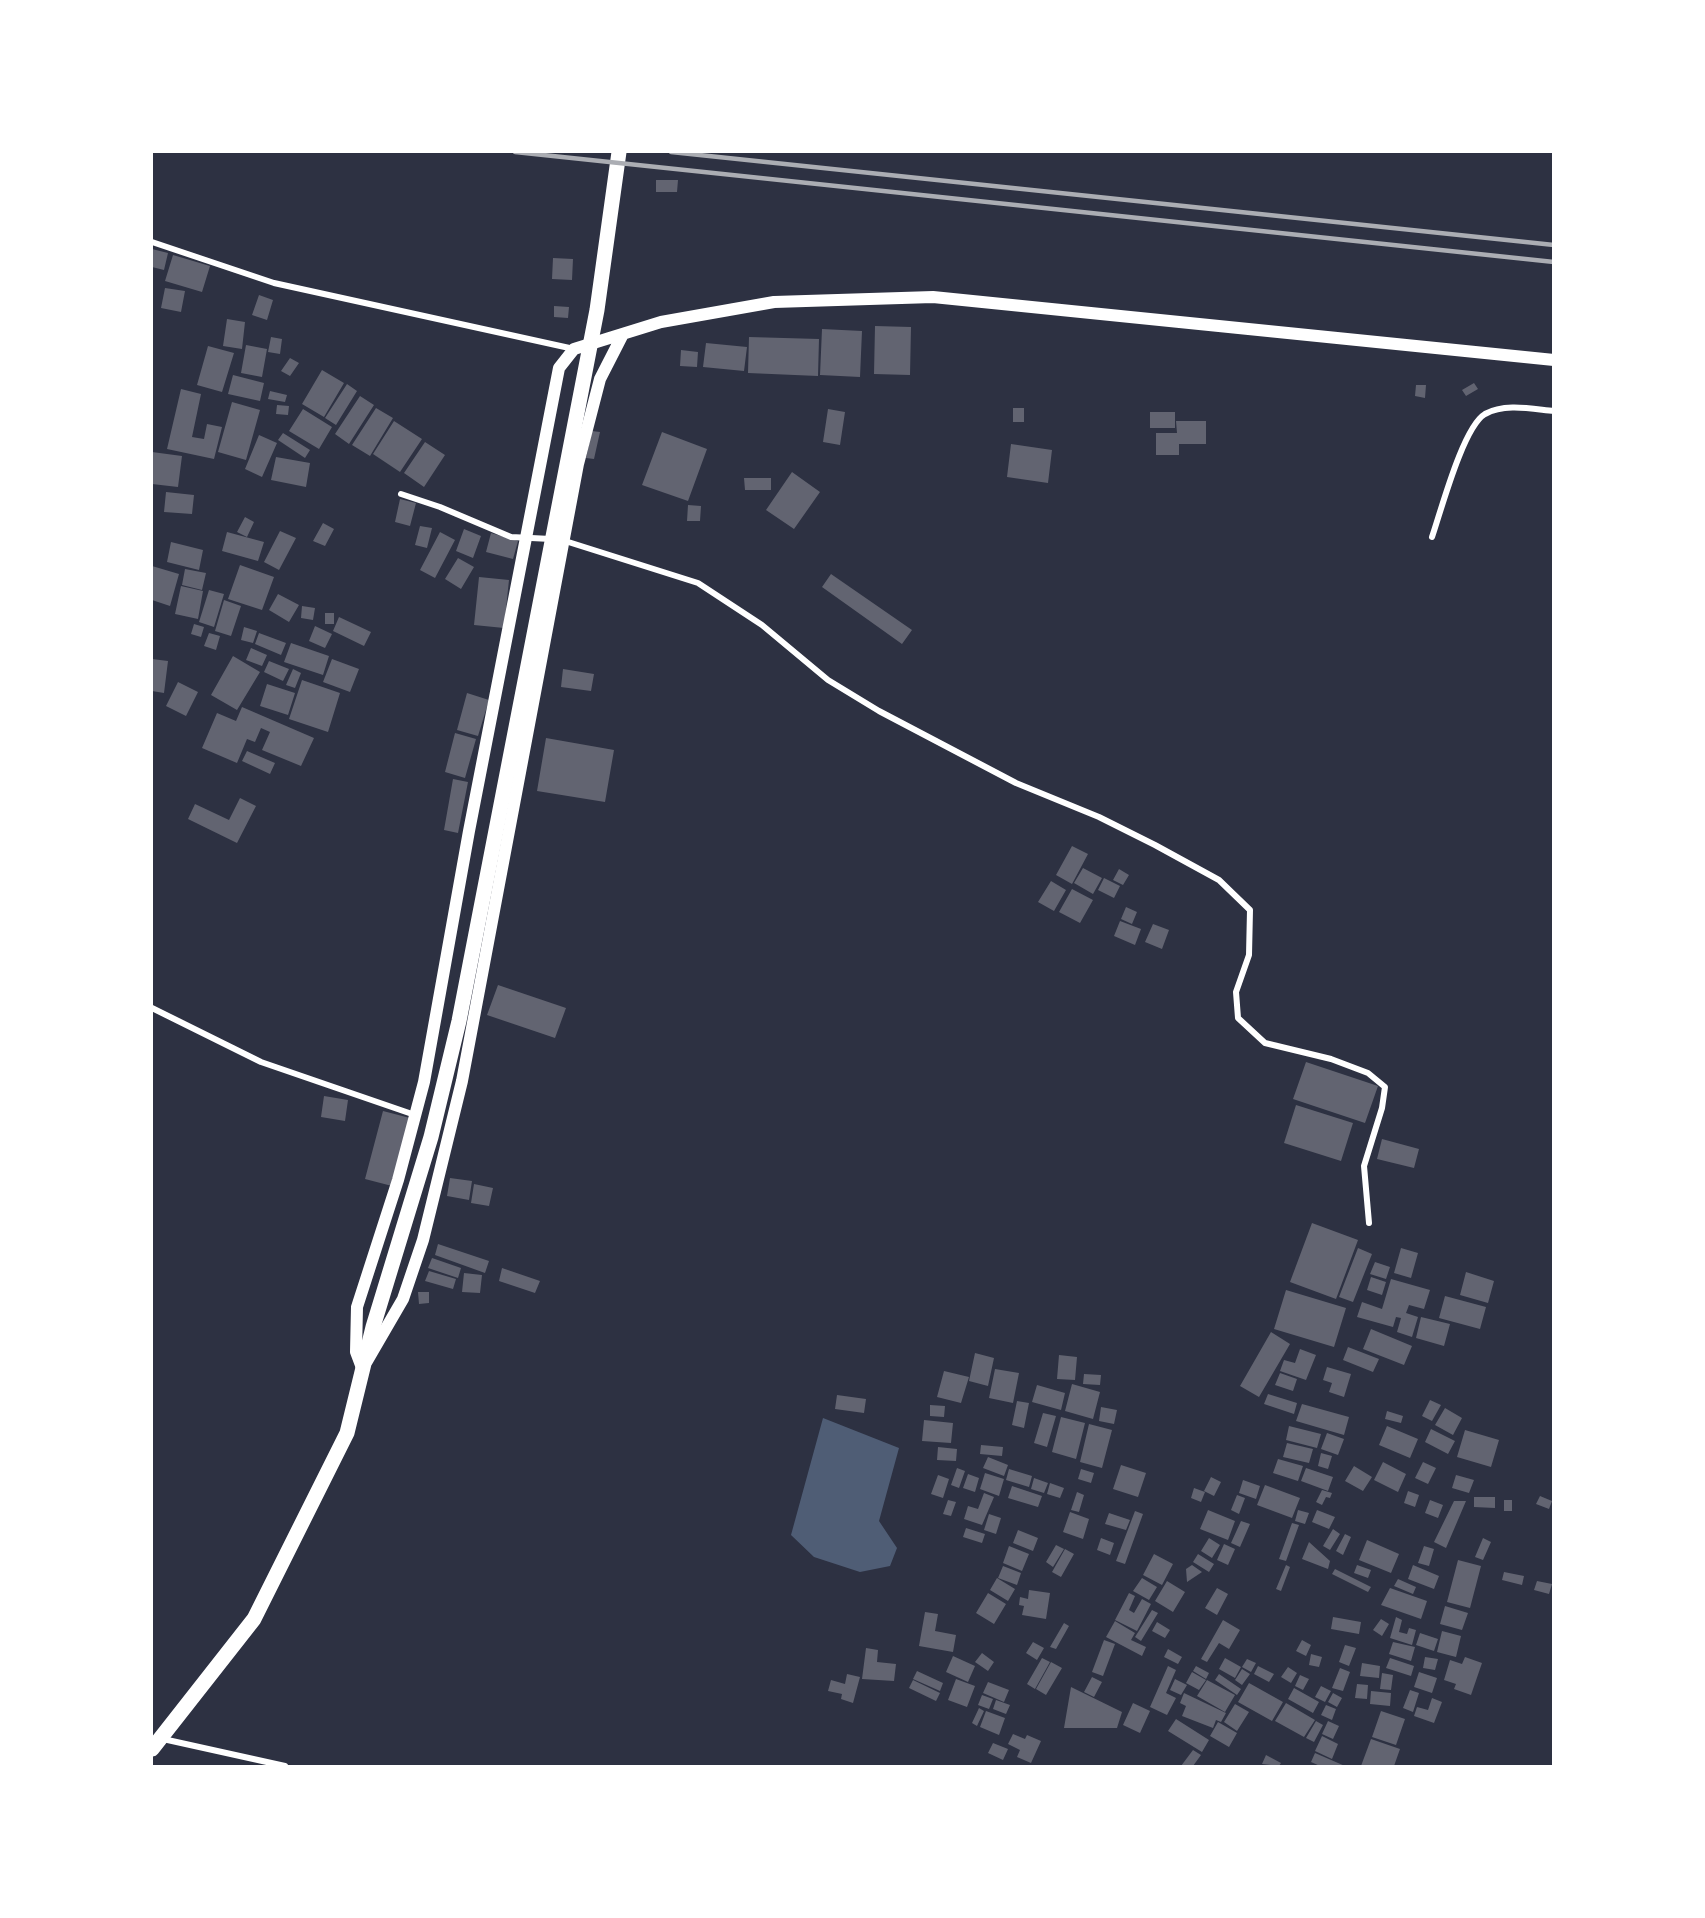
<!DOCTYPE html>
<html>
<head>
<meta charset="utf-8">
<style>
	body { margin:0 }
	#map { position:relative; width:1705px; height:1918px; overflow:hidden; background:#2d3142; font-family:Ubuntu,sans-serif }
	canvas { display:block }
	.frame { position:absolute; inset:0; border:153px solid #fff; pointer-events:none }
</style>
</head>
<body>
<div id="map">
<canvas width="1705" height="1918"></canvas>
<div class="frame"></div>
</div>
<script>
const context = document.querySelector('canvas').getContext('2d');
context.lineJoin = 'round';
function fill(path, color) { context.fillStyle = color; context.fill(path, 'evenodd'); }
function trace(path, color, width, dash) { context.strokeStyle = color; context.lineWidth = width; context.lineCap = dash ? 'butt' : 'round'; context.setLineDash(dash || []); context.stroke(path); }
fill(new Path2D(`
	M823,1418l76,30 -20,73 18,27 -7,18 -30,6 -46,-15 -23,-22z`), '#4f5d75');
fill(new Path2D(`
	M656,180h22l-1,12h-21z
	M152,249l16,4 -4,17 -12,-3z
	M173,255l37,11 -8,26 -37,-11z
	M553,258l20,1 -1,21 -20,-1z
	M165,288l20,3 -4,21 -20,-4z
	M259,295l14,5 -6,20 -15,-5z
	M554,306l15,1 -1,11 -14,-1z
	M227,319l18,3 -3,27 -19,-3z
	M875,326l36,1 -1,48 -36,-1z
	M822,329l40,2 -2,46 -40,-2z
	M271,337l11,2 -2,15 -12,-2z
	M749,337l70,2 -1,37 -70,-3z
	M706,343l41,4 -3,24 -41,-4z
	M246,345l21,4 -5,28 -21,-4z
	M208,346l26,7 -12,39 -25,-7z
	M681,350l17,2 -1,15 -17,-1z
	M290,358l9,5 -9,13 -9,-5z
	M322,370l22,13 -20,34 -22,-13z
	M233,375l31,8 -4,18 -32,-7z
	M1474,383l4,6 -12,7 -4,-6z
	M347,384l10,7 -21,34 -11,-7z
	M1416,385h10l-1,13 -10,-2z
	M181,389l20,5 -9,43 12,2 3,-15 15,3 -8,32 -47,-10z
	M270,391l17,4 -2,7 -17,-3z
	M360,396l14,9 -25,39 -14,-10z
	M232,402l28,8 -14,50 -28,-8z
	M277,405l12,1 -1,9 -12,-1z
	M376,408l17,10 -23,38 -18,-11z
	M1013,408h11v14h-11z
	M303,409l29,18 -13,22 -30,-18z
	M828,409l17,3 -5,33 -17,-3z
	M1150,412h25v16h-25z
	M394,421l28,18 -22,33 -27,-18z
	M1176,421h30v23h-27v11h-23v-22h21z
	M592,431l8,1 -6,27 -8,-1z
	M662,432l45,17 -19,52 -46,-16z
	M283,433l27,17 -5,8 -27,-18z
	M259,435l18,8 -15,34 -17,-8z
	M425,442l20,13 -21,32 -20,-14z
	M1011,444l41,6 -4,33 -41,-6z
	M152,452l30,4 -4,31 -26,-3z
	M276,457l34,6 -4,24 -35,-7z
	M792,472l28,20 -26,37 -28,-19z
	M744,478h27v12h-26z
	M166,492l28,3 -2,19 -28,-2z
	M400,499l16,4 -6,23 -15,-4z
	M688,505l13,1 -1,15h-13z
	M245,517l9,5 -7,15 -10,-5z
	M323,523l11,6 -9,17 -12,-5z
	M420,526l12,2 -5,20 -12,-3z
	M464,529l17,7 -8,22 -17,-7z
	M280,531l16,7 -17,32 -15,-8z
	M227,532l37,10 -6,19 -36,-10z
	M440,532l15,8 -20,38 -15,-8z
	M491,533l27,8 -5,18 -27,-7z
	M171,542l32,8 -4,20 -32,-8z
	M458,558l16,9 -13,22 -16,-10z
	M240,565l34,12 -12,33 -34,-11z
	M152,566l27,8 -9,32 -18,-6z
	M185,569l21,4 -4,17 -20,-5z
	M831,574l81,56 -10,14 -80,-57z
	M479,577l30,3 -5,48 -30,-3z
	M181,586l22,5 -5,28 -23,-5z
	M209,590l15,4 -10,33 -15,-5z
	M278,594l21,11 -10,17 -20,-12z
	M224,600l17,6 -10,30 -16,-5z
	M302,606l13,2 -2,12 -12,-2z
	M325,613h9v11h-9z
	M339,617l32,15 -7,14 -31,-15z
	M194,624l10,3 -3,10 -10,-3z
	M315,626l17,8 -7,14 -16,-7z
	M244,627l13,4 -4,12 -12,-3z
	M209,633l11,3 -4,14 -12,-4z
	M259,633l27,10 -5,12 -26,-11z
	M291,643l38,13 -6,19 -39,-13z
	M251,648l16,7 -5,11 -16,-6z
	M233,656l27,16 -23,38 -26,-15z
	M152,659l16,2 -4,32 -12,-2z
	M332,659l27,10 -9,23 -27,-10z
	M269,661l20,8 -6,12 -19,-9z
	M293,669l8,4 -6,15 -9,-3z
	M563,669l31,5 -3,17 -30,-4z
	M302,680l38,13 -12,39 -39,-13z
	M178,682l20,10 -12,24 -20,-10z
	M267,684l28,9 -7,22 -28,-9z
	M467,693l22,7 -11,36 -21,-6z
	M242,707l72,31 -13,28 -39,-16 8,-18 -9,-4 -6,14 -8,-3 -10,24 -35,-15 15,-35 19,8z
	M455,733l21,6 -11,39 -20,-6z
	M546,738l68,12 -9,52 -68,-11z
	M247,751l28,12 -5,11 -28,-13z
	M453,779l15,3 -10,51 -14,-3z
	M240,798l16,8 -19,37 -49,-24 7,-15 34,16z
	M1072,846l16,8 -16,30 -16,-9z
	M1083,868l19,10 -9,16 -19,-11z
	M1119,869l10,6 -6,10 -10,-5z
	M1104,878l16,8 -6,12 -16,-8z
	M1051,881l15,9 -12,21 -16,-9z
	M1072,889l21,11 -13,23 -21,-11z
	M1126,907l11,5 -5,12 -11,-5z
	M1120,921l21,8 -6,16 -21,-9z
	M1153,924l16,6 -7,19 -17,-7z
	M498,985l68,23 -11,30 -68,-23z
	M1306,1062l72,24 -13,37 -72,-24z
	M324,1096l24,4 -3,21 -24,-4z
	M1296,1105l57,18 -12,38 -57,-18z
	M383,1111l27,7 -18,68 -27,-7z
	M1382,1139l37,10 -5,19 -37,-9z
	M450,1178l22,3 -3,19 -22,-4z
	M474,1184l19,4 -4,18 -18,-3z
	M1312,1223l46,17 -22,59 -46,-17z
	M438,1244l51,17 -4,12 -50,-18z
	M1358,1248l14,6 -19,48 -14,-5z
	M1401,1248l17,5 -7,25 -17,-5z
	M432,1258l29,10 -3,10 -30,-10z
	M1375,1262l15,5 -4,12 -16,-5z
	M502,1268l38,13 -5,12 -36,-12z
	M429,1271l27,8 -3,10 -28,-8z
	M1466,1272l28,9 -6,22 -28,-8z
	M464,1273l18,2 -2,18 -18,-1z
	M1371,1277l15,5 -4,13 -15,-5z
	M1391,1279l39,11 -6,19 -15,-4 -3,8 12,4 -6,20 -15,-5 4,-14 -5,-1 -3,10 -36,-10 5,-15 20,7z
	M1286,1290l60,18 -12,39 -60,-18z
	M418,1292h11v11l-10,1z
	M1445,1296l41,11 -6,22 -41,-11z
	M1421,1317l29,7 -6,22 -28,-8z
	M1371,1329l41,17 -8,19 -41,-16z
	M1271,1332l19,12 -31,53 -19,-11z
	M1348,1347l31,12 -6,13 -30,-12z
	M1300,1349l16,6 -10,25 -26,-9 4,-11 11,3z
	M975,1353l19,5 -6,28 -19,-5z
	M1059,1355l18,2 -2,23 -18,-1z
	M1327,1367l24,7 -7,23 -15,-5 3,-9 -9,-3z
	M995,1369l24,4 -6,30 -24,-5z
	M944,1371l25,6 -8,26 -24,-6z
	M1280,1373l17,6 -4,12 -18,-6z
	M1084,1374l17,1 -1,10 -17,-1z
	M1072,1384l28,8 -7,27 -28,-8z
	M1037,1385l28,8 -4,17 -29,-8z
	M1268,1394l29,9 -3,11 -30,-10z
	M837,1395l29,4 -2,14 -29,-4z
	M1430,1400l11,5 -9,16 -10,-5z
	M1017,1401l12,2 -5,25 -12,-3z
	M1302,1404l47,13 -5,18 -48,-14z
	M930,1405l15,1 -1,11 -14,-1z
	M1101,1407l16,3 -3,14 -15,-3z
	M1445,1408l17,10 -9,17 -18,-10z
	M1387,1411l16,5 -2,7 -16,-4z
	M1043,1413l13,3 -9,31 -13,-4z
	M1061,1417l24,6 -9,36 -24,-7z
	M924,1420l29,3 -2,20 -29,-2z
	M1089,1424l23,6 -10,38 -22,-6z
	M1289,1426l32,8 -4,14 -31,-8z
	M1387,1426l31,13 -8,19 -31,-13z
	M1431,1429l24,12 -7,13 -23,-12z
	M1465,1430l34,10 -8,27 -34,-10z
	M1327,1433l17,6 -6,16 -17,-6z
	M1287,1443l26,6 -4,14 -26,-6z
	M981,1445l22,2 -1,9 -22,-2z
	M938,1447l19,2 -1,12 -19,-1z
	M1321,1453l11,3 -4,13 -10,-3z
	M988,1457l20,8 -4,11 -21,-8z
	M1278,1459l25,7 -5,15 -25,-8z
	M1383,1462l23,12 -8,18 -24,-12z
	M1423,1462l13,6 -8,16 -13,-6z
	M1121,1465l25,8 -8,24 -25,-8z
	M1354,1466l18,11 -9,14 -18,-10z
	M957,1468l8,3 -6,17 -8,-3z
	M1306,1468l27,9 -5,14 -27,-10z
	M1009,1469l23,7 -3,11 -23,-7z
	M1081,1469l13,4 -3,10 -13,-4z
	M985,1473l19,6 -5,17 -19,-7z
	M968,1474l11,4 -4,14 -12,-4z
	M938,1475l11,4 -6,19 -12,-4z
	M1456,1475l18,5 -5,13 -17,-5z
	M1211,1477l10,5 -7,14 -10,-5z
	M1034,1478l14,5 -4,10 -13,-4z
	M1243,1480l17,6 -4,13 -17,-6z
	M1050,1483l14,5 -4,10 -13,-4z
	M1265,1485l35,13 -8,20 -35,-13z
	M1012,1486l30,10 -4,11 -30,-9z
	M1194,1488l11,4 -4,10 -10,-4z
	M1322,1490l10,3 -2,5 -4,-1 -4,8 -6,-3z
	M1408,1491l11,4 -4,12 -11,-4z
	M1077,1492l7,3 -5,17 -8,-2z
	M984,1493l10,4 -12,28 -18,-6 4,-13 10,3z
	M1237,1495l8,3 -6,16 -8,-4z
	M1540,1496l12,5 -3,8 -13,-5z
	M1474,1497h21v11l-21,-1z
	M948,1500l8,2 -5,14 -8,-2z
	M1430,1500l13,5 -5,13 -13,-5z
	M1504,1500h8v11h-8z
	M1454,1501h12l-20,47 -12,-6z
	M1208,1510l27,11 -7,19 -28,-11z
	M1298,1510l11,3 -4,11 -10,-3z
	M1317,1510l18,7 -6,12 -17,-7z
	M1135,1511l8,3 -18,50 -9,-3z
	M1070,1512l19,7 -6,20 -20,-7z
	M1109,1513l21,7 -4,10 -21,-6z
	M989,1514l12,4 -5,16 -12,-4z
	M1241,1521l9,3 -10,23 -9,-4z
	M1292,1523l7,2 -13,36 -7,-2z
	M966,1528l19,6 -3,9 -19,-6z
	M1333,1529l7,5 -10,16 -7,-4z
	M1018,1530l20,8 -5,13 -20,-8z
	M1345,1534l6,3 -8,18 -7,-4z
	M1101,1538l13,5 -4,12 -13,-5z
	M1209,1538l11,7 -8,13 -11,-7z
	M1483,1538l8,4 -8,18 -8,-3z
	M1367,1540l32,14 -8,19 -32,-13z
	M1309,1542l21,19 -2,8 -26,-10z
	M1224,1544l11,5 -7,16 -11,-5z
	M1056,1545l8,4 -11,18 -7,-5z
	M1009,1546l20,8 -7,17 -19,-8z
	M1424,1546l10,3 -5,17 -11,-3z
	M1065,1549l9,5 -13,23 -9,-5z
	M1154,1554l19,10 -11,21 -19,-10z
	M1198,1554l16,10 -5,8 -16,-10z
	M1458,1560l23,6 -11,42 -23,-6z
	M1192,1565l10,7 -15,10 -1,-13z
	M1286,1565l4,2 -9,24 -5,-2z
	M1357,1565l14,5 -3,8 -14,-5z
	M1413,1565l26,11 -5,13 -26,-10z
	M1003,1566l18,7 -4,12 -19,-7z
	M1335,1569l36,18 -3,5 -36,-18z
	M1504,1572l20,4 -2,9 -20,-5z
	M997,1578l18,11 -7,12 -18,-11z
	M1142,1578l15,9 -8,13 -16,-9z
	M1398,1579l18,8 -3,7 -19,-8z
	M1167,1581l18,11 -12,20 -18,-11z
	M1537,1581l15,3 -3,10 -15,-4z
	M1217,1588l11,6 -11,21 -12,-7z
	M1390,1588l37,13 -6,18 -40,-14z
	M1029,1590l21,3 -4,26 -24,-4 2,-9 -5,-1 1,-8 8,2z
	M988,1593l18,11 -12,20 -18,-11z
	M1129,1593l6,3 -6,14 5,3 8,-14 9,5 -14,27 -22,-11z
	M1445,1606l23,7 -6,17 -22,-6z
	M1152,1610l6,3 -17,28 -6,-4z
	M925,1612l13,2 -3,17 21,4 -3,17 -34,-6z
	M1333,1617l28,5 -2,12 -28,-5z
	M1396,1617l6,3 -3,12 8,2 2,-6 7,2 -4,15 -22,-7z
	M1381,1619l8,5 -7,12 -9,-6z
	M1223,1620l17,10 -11,19 -10,-6 -12,19 -6,-3z
	M1115,1621l20,12 -4,7 15,7 -4,9 -36,-19z
	M1157,1622l13,8 -5,8 -13,-7z
	M1064,1623l5,3 -13,23 -6,-2z
	M1442,1631l19,5 -5,21 -19,-5z
	M1420,1633l18,6 -4,12 -18,-6z
	M1104,1640l11,4 -12,32 -11,-4z
	M1302,1640l9,5 -5,11 -10,-5z
	M1033,1642l11,6 -7,12 -11,-7z
	M1393,1642l22,5 -4,14 -22,-7z
	M1345,1645l11,3 -7,18 -10,-4z
	M866,1648l12,2 -1,12 19,2 -2,17 -32,-2z
	M1168,1649l14,8 -4,7 -14,-7z
	M982,1653l12,9 -6,9 -13,-9z
	M1311,1654l11,3 -3,10 -10,-2z
	M953,1656l22,10 -7,16 -22,-10z
	M1425,1657l13,2 -3,11 -12,-2z
	M1465,1657l17,6 -11,32 -17,-6 2,-5 -12,-4 6,-20 12,4z
	M1042,1658l8,4 -15,27 -8,-5z
	M1225,1658l16,9 -6,11 -16,-9z
	M1390,1658l24,8 -3,10 -25,-8z
	M1247,1659l9,4 -5,9 -9,-5z
	M1051,1662l11,6 -16,27 -10,-6z
	M1362,1663l18,3 -1,12 -19,-2z
	M1168,1666l8,4 -10,23 10,5 -9,17 -17,-8z
	M1196,1666l13,7 -3,6 -13,-8z
	M1258,1666l16,8 -5,8 -15,-8z
	M1288,1667l9,6 -6,10 -10,-6z
	M1340,1668l10,4 -7,19 -11,-3z
	M1242,1669l8,5 -8,11 -7,-5z
	M917,1671l26,12 -3,8 -27,-12z
	M1192,1672l14,8 -7,10 -13,-7z
	M1419,1672l18,6 -5,15 -18,-6z
	M1382,1673l11,2 -2,15 -11,-1z
	M847,1674l13,3 -7,26 -12,-4 1,-5 -14,-3 3,-11 14,4z
	M1219,1674l22,15 -4,6 -22,-15z
	M1300,1675l9,4 -6,11 -8,-4z
	M1092,1677l10,5 -8,15 -10,-5z
	M956,1679l19,7 -8,21 -19,-7z
	M1175,1679l12,6 -6,10 -11,-5z
	M913,1680l27,13 -4,8 -27,-13z
	M1207,1680l28,15 -10,17 -28,-16z
	M988,1682l21,8 -5,12 -21,-9z
	M1249,1683l34,19 -11,19 -34,-19z
	M1357,1684l11,1 -1,14 -12,-1z
	M1321,1686l10,5 -6,11 -10,-5z
	M1071,1687l51,25 -5,16h-53z
	M1294,1688l25,14 -6,11 -25,-14z
	M1410,1690l9,3 -6,19 -10,-4z
	M1371,1691l20,2 -1,13 -20,-2z
	M1184,1693l42,20 -5,9 -5,-2 -3,8 -31,-12 4,-10 -6,-3z
	M1333,1693l9,5 -5,9 -9,-5z
	M982,1695l11,4 -4,10 -11,-4z
	M1432,1698l10,4 -8,21 -20,-7 3,-9 11,3z
	M996,1700l14,5 -4,9 -13,-5z
	M1133,1703l17,8 -10,22 -17,-8z
	M1286,1703l29,17 -11,17 -29,-16z
	M1235,1704l14,8 -12,19 -13,-9z
	M1326,1705l10,4 -4,11 -11,-5z
	M979,1708l5,3 -7,15 -5,-3z
	M986,1711l19,7 -6,17 -19,-8z
	M1381,1711l24,8 -9,26 -24,-8z
	M1176,1719l33,21 -7,12 -34,-21z
	M1316,1721l7,4 -9,17 -8,-4z
	M1328,1721l11,5 -6,13 -11,-5z
	M1218,1722l19,11 -8,14 -19,-11z
	M1013,1734l12,5 2,-4 14,6 -10,22 -14,-6 3,-7 -12,-6z
	M1322,1736l16,8 -6,15 -17,-8z
	M1371,1739l29,10 -6,17h-33z
	M993,1743l15,6 -5,11 -15,-7z
	M1193,1750l8,5 -8,11h-12z
	M1315,1753l30,13h-25l-9,-4z
	M1266,1755l15,8 -2,3 -17,-2z`), '#626471');
trace(new Path2D(`
	M152,242l122,41 300,66
	M401,494l39,13 71,30 40,2
	M1432,537c9,-26 31,-110 53,-123 20,-11 47,-5 69,-3
	M562,540l136,43 64,42 66,55 51,31 137,72 83,34 56,28 64,35 31,30 -1,45 -13,37 2,26 27,25 66,16 37,14 17,14 -3,21 -18,58 5,57
	M152,1008l109,54 154,53
	M163,1739l122,27`), '#fff', 6);
trace(new Path2D(`
	M367,1361l36,-62 20,-59 39,-159 116,-617 22,-85 22,-43
	M362,1368l-6,-16 1,-45 41,-127 26,-98 45,-251 90,-463 15,-19 87,-27 113,-20 159,-5 621,63`), '#fff', 12);
trace(new Path2D(`
	M152,1749l102,-130 93,-186 26,-106 58,-190 28,-116 138,-711 22,-158`), '#fff', 15);
trace(new Path2D(`
	M515,152l1039,110
	M671,152l883,93`), '#abadb3', 4.5);
</script>
</body>
</html>
